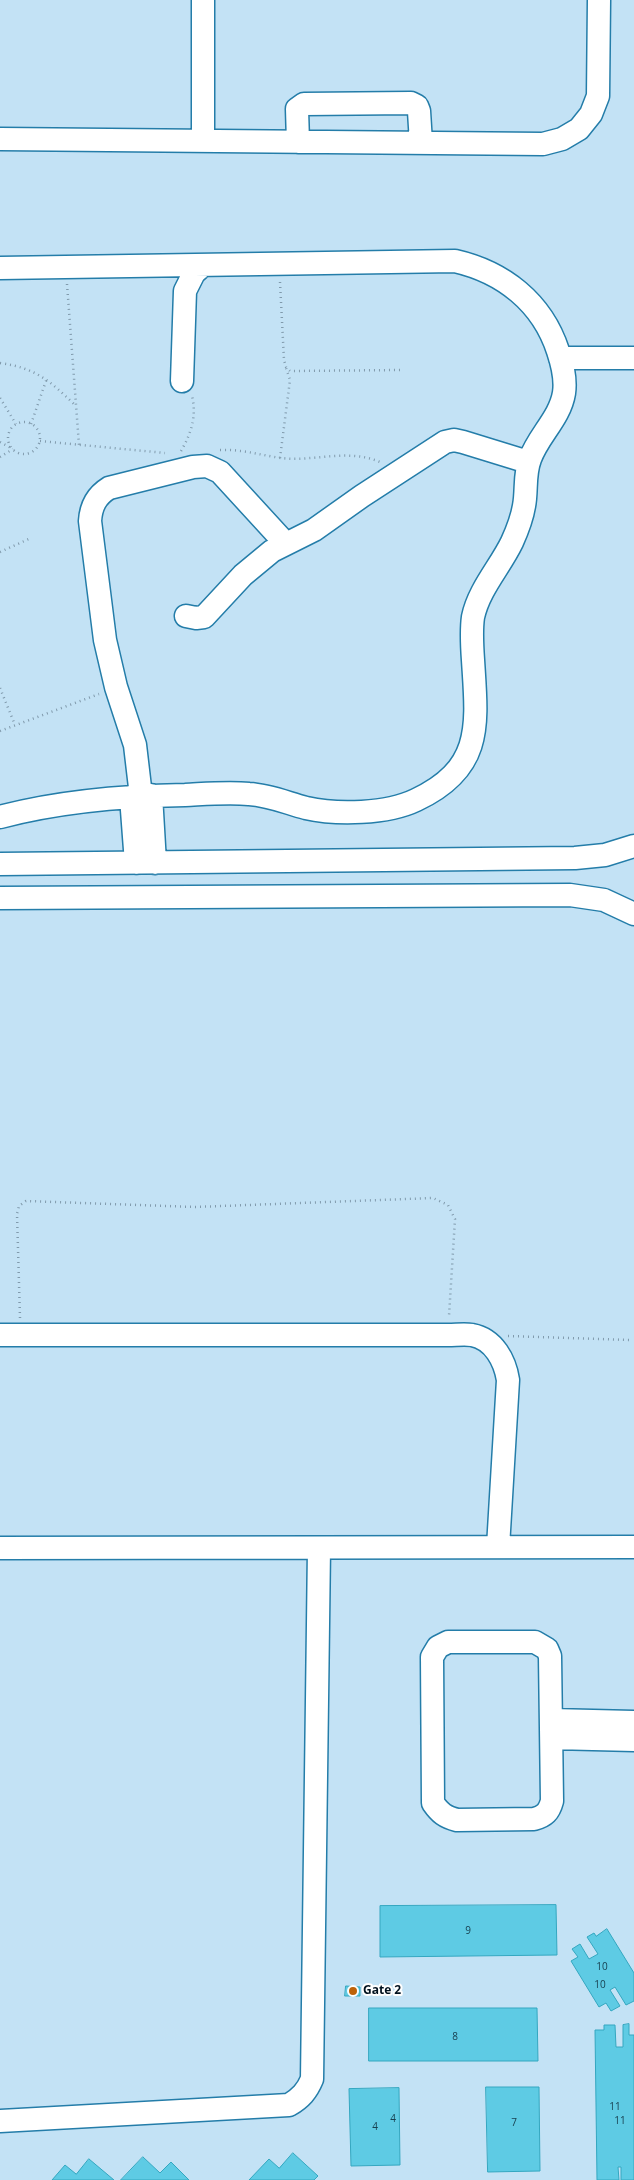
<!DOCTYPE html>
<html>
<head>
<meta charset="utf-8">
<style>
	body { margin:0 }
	canvas { display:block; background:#c3e2f5 }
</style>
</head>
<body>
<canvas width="634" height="2180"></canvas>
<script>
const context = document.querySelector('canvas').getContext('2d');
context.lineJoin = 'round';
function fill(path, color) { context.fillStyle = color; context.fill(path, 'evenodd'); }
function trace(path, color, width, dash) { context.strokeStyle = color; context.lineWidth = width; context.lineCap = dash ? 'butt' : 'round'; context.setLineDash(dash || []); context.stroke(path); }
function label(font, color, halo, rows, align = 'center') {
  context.font = font + ' "Open Sans",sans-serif'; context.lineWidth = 4; context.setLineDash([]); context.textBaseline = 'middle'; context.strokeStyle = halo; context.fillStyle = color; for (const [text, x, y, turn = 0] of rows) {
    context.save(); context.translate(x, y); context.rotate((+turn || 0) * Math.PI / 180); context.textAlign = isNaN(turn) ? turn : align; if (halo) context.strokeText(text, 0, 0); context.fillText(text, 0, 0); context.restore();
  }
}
const building = new Path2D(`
	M556,1905l1,50 -177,2v-51z
	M607,1929l27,44v28l-8,4 -11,-18 -5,3 10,16 -9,5 -5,-8 -7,4 -28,-46 7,-4 -6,-8 8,-5 9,15 9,-5 -11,-17 7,-4 2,3z
	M346,1986l14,1v9h-15z
	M369,2008h168l1,53h-169z
	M629,2024v11h5v145h-13v-13h-3l1,13h-22l-2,-150h9v-5h11l1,22h7v-22z
	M486,2087h53l1,84 -52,1z
	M399,2088l1,77 -49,1 -2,-77z
	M293,2153l25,23 -4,4h-65l20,-21 10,9z
	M143,2157l17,16 11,-11 18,18h-68z
	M89,2159l25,21h-62l13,-15 11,9z`);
fill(building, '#5ecbe4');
trace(building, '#34a7c0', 1);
const minor = new Path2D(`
	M0,139l543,5 19,-5 17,-10 12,-15 7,-18 1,-96
	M203,141v-141
	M298,142l-1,-33 7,-5 107,-1 6,3 2,5 2,32
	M0,268l455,-7c48,11 87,41 103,90 4,12 8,29 6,42 -4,25 -26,43 -34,66 -6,15 -3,32 -6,47 -2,12 -7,25 -12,36 -12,25 -33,47 -39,75 -2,14 -1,29 0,43 4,64 11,108 -57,140 -29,14 -79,15 -110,8 -19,-5 -37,-13 -57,-14 -21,-2 -43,0 -64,1 -62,1 -125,6 -185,22
	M560,358h74
	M182,381l3,-90 9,-18 8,-7
	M186,616l10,2 8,-1 39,-42 29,-24 42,-21 48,-34 83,-54 9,-2 9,2 65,20
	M151,795l4,68
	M141,796l-6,-51 -19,-58 -11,-47 -15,-119c1,-15 6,-25 19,-33l84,-21 14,-1 13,6 66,72
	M131,797l5,66
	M0,864l575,-6 30,-3 29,-9
	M0,898l570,-3 34,5 30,14
	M0,1335h448c8,0 17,-1 24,0 22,4 33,26 36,45l-10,167
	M0,1548l634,-1
	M448,1642h87l12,7 3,7 2,145c-3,11 -7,15 -18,18l-77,1c-12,-3 -17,-7 -24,-17l-1,-146 6,-10z
	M552,1720l82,2
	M552,1738l82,2
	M0,2121l289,-16c12,-7 18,-14 23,-26l7,-531`);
trace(minor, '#247da9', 25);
trace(new Path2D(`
	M280,282l4,78 2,7 4,4 113,-1
	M67,284l12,161
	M0,363c36,5 50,18 75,42
	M0,398l16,26
	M8 438a16 16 0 1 1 32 0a16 16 0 1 1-32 0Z
	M31,424l16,-46
	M40,441l125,12
	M0,442l11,6
	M220,450c21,-1 40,5 61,8 33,4 67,-10 99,4
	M181,451c10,-17 16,-35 11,-55
	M0,457l13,-8
	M280,458l10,-78 -4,-12
	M0,552l31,-14
	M0,688l15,37
	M0,731l99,-37
	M20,1318l-3,-104 2,-8 7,-5 169,6 238,-9 15,7 7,14 -6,97
	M508,1336l122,4`), '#809aac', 2.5, [1, 4]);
trace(minor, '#fff', 22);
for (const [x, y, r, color] of [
	[353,1991,5,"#bd6209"]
]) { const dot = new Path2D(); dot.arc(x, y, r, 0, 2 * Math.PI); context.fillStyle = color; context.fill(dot); trace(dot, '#fefefe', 2); }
label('10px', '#184050', null, [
	["9",468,1931],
	["10",602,1967],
	["10",600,1985],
	["8",455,2037],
	["11",615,2107],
	["4",393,2119],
	["11",620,2121],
	["7",514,2123],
	["4",375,2127]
]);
label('bold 12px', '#00111f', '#fefefe', [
	["Gate 2",363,1991]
], 'left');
</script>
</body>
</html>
